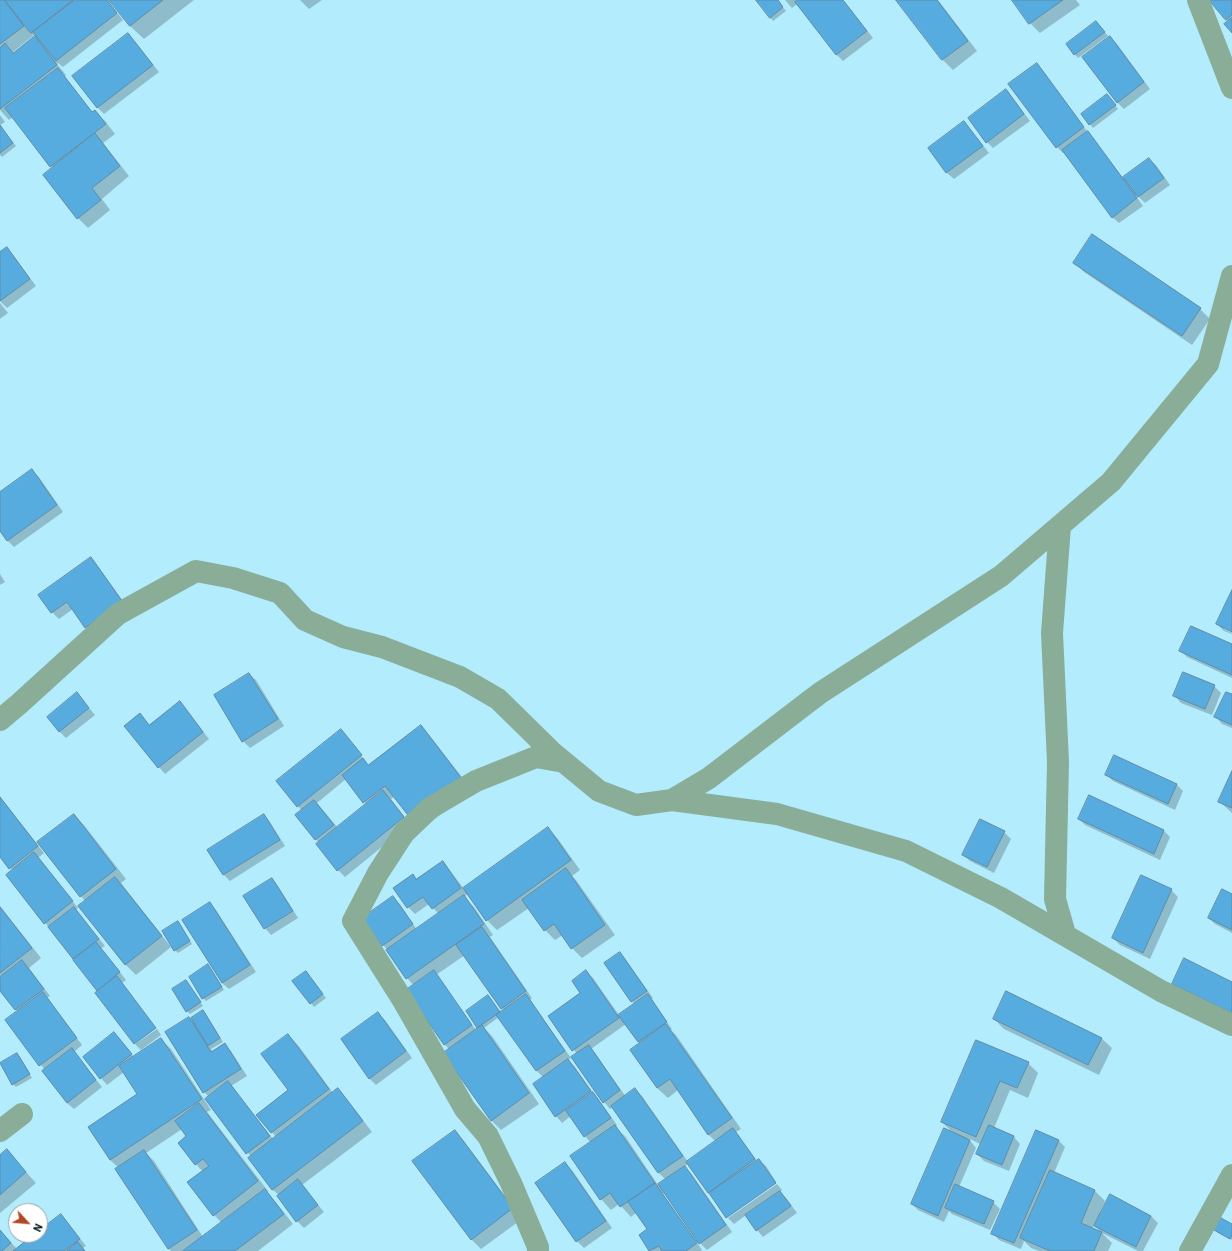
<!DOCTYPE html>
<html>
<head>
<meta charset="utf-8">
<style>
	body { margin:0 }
	#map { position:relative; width:1232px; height:1251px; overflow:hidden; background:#b3ecfd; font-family:Barlow,sans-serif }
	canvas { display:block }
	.north { position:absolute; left:8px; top:1203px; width:40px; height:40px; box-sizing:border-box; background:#fff; border:1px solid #9ba4a7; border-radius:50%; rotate:116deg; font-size:11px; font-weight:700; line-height:16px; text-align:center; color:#051c22 }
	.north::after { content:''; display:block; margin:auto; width:14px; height:18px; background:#b14927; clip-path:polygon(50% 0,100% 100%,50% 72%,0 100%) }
</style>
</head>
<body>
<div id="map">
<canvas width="1232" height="1251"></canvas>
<div class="north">N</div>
</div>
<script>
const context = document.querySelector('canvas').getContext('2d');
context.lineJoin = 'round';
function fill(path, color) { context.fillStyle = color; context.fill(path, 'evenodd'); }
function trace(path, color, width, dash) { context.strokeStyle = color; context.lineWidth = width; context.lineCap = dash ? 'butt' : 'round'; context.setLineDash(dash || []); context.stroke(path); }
fill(new Path2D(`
	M0,0h107l16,20 -60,47 -5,-4 -1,1 9,11 -1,2 28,36 2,-2 10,10 10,13 -12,9 26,33 -27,23 8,11 -22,18 -10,-10 -25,-50 -40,-51 -4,3 -9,-10zM34,35l2,2 -22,17 -1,-2z
	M110,0h84l-50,39 -14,-13z
	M300,0h22l-13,9z
	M757,0h20l9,11 -13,10z
	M785,0h58l30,38 -30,23 -6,-6 -40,-51 -5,4z
	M897,0h41l39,51 -24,19 -10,-10z
	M1014,0h62l4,5 -40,28 -10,-10z
	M1211,0h21v32l-3,-10z
	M1099,25l9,11 -30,22 -11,-14z
	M128,34l6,7 25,31 -55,42 -6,-6 -24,-32z
	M1110,37l7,7 33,45 -26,20 -6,-6 -34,-46z
	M1036,64l7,7 46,63 5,5 29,39 26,-19 7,6 14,20 -25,18 -8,-8 -1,1 7,10 -24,17 -7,-6 -47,-65 -2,1 -6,-6z
	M1006,91l6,6 18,24 -37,27 -6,-6z
	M1110,98l8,11 -25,19 -11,-14z
	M0,115l5,7 -5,3z
	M0,126l16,20 -14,11 -2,-2z
	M970,129l19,24 -35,26 -7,-6 -18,-24z
	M7,248l6,7 23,31 -29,22 -7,-7v-48z
	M1074,262l126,47 10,10 -18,26 -108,-73z
	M0,303l8,10 -8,6z
	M32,471l7,6 24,35 -49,35 -6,-6 -8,-11v-36z
	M90,558l7,7 31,43 -35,26 -7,-7 -13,-18 -14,10 -7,-7 -12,-17z
	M0,574l5,8 -5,3z
	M1232,592v38l-8,-3v2l8,4v1l-8,-3 -7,-7z
	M1232,645v33l-45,-21 -6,-6z
	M249,674l7,6 28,46 -34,22 -7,-7z
	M1214,686l7,7 -9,22 -31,-12 -6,-7z
	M77,694l18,21 -29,23 -7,-7z
	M1232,695v33l-10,-4 -6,-7z
	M180,702l6,7 23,30 -44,35 -6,-7 -19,-52 10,11z
	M420,726l10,10 42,54 -50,39 -27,-33 -4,3 19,25 -65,53 -7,-7 -20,-26 1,-1 -23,-27 6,-5 -24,-30 69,-44 22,29zM346,779l21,26 -29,23 -21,-25z
	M1232,773v40l-13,-12z
	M1106,774l71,11 6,6 -8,19 -62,-29z
	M0,797l44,56 -6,5 40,50 -2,2 29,36 -4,2 25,32 -4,3 33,44 -21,16 -36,-52 -47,-62 -6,-6 -32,-52 -13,-16z
	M74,815l10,10 42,54 -5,4 50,64 -35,28 -10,-10 -47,-59 6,-5 -46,-59z
	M264,815l6,7 15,24 -55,35 -6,-6 -15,-25z
	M1079,819l85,12 6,6 -10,23 -75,-35z
	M548,828l10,11 22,31 -8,6 4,4 39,55 -33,23 -10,-10 -9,-13 -8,5 -10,-10 -16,-22 -32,22 -10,-10 -19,-26 -4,3 10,10 19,28 -3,2 42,61 -2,2 41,58 -3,2 7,7 19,27 5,6 18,25 -2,2 10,9 33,49 8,-5 -7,-7 -46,-66 -3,2 -6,-7 -27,-48 -28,-37 33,-23 4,-22 7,6 26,37 15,-11 -29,-41 15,-10 6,7 27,38 -2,1 21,30 -1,1 5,5 65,94 -5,3 21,29 2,-1 7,6 10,16 -49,35 -38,-54 -5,4 7,6 41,59 -25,18 -7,-7 -35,-51 -2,2 39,56 -1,1h-50l-11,-15 9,-7 -12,-17 -6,5 -12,-13 -8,6 -10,-11 -29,-43 19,-13 -6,-7 -14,-20 -9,7 -6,-7 -12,-38 -7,-7 -38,-54 -15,11 8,8 47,68 -38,26 -10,-10 -42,-71 -5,-5 -30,-58 -7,-8 -19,-28 -5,-5 10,-47 7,6 17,26 22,-16 -10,-10 -14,10 -7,-7 -13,-19 18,-13 4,5 26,-18 6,7 15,20zM465,955l39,55 -3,3 -10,-14 -13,28 1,1 -3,2 -40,-55zM626,1024l14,20 17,44 11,10 10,-8 31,45 7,7 -28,20 -46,-66 -7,-6 -9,7 -31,-44 -4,-4z
	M1004,832l7,7 -17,34 -24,-12 -7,-6z
	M272,879l6,7 20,32 -27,17 -6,-7z
	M1171,890l7,7 -28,62 -30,-14 -7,-7z
	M1232,895v38l-17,-9 -6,-6z
	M210,903l6,7 40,62 -27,17 -7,-6 -39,-63z
	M0,906l41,52 -12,10 21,28 -3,2 35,47 -8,7 28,35 -28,22 -7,-6 -22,-33 -39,-49 12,-9 -18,-23v-11l2,-1 -2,-2z
	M178,923l14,21 -14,9 -3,-3z
	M211,969l13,21 -18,11 -3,-3z
	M308,975l18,23 -12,9 -20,-26z
	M186,981l17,25 -13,8 -3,-3z
	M203,1011l3,3 17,28 -12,7 2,3 11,-7 7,6 16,25 -16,10 42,53 3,-2 -18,-22 31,-25 -1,-55 10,10 35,48 4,-4 10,10 25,33 -70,53 22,27 -20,16 -7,-7 -19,-25 1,-1 -6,-5 -24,-32 2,-1 -42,-60 -5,-5 -15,-74 5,5z
	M378,1014l7,6 27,38 -36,27 -7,-7z
	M994,1019l107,19 11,10 -13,27 -95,-46z
	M157,1029l4,6 -20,15 -6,-6z
	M114,1033l20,24 27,-18 10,10 40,61 -4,2 61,79 -1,1 7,8 19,24 -35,27h-87l-3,-3 -49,-80 -9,-8 29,-66 -15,-22 -17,13 -6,-7zM182,1129l6,7 8,28 7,8 -14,10 25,33 8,8 -19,14 -49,-76 -8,-8z
	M977,1041l51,22 10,10 -10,25 -18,-8 -16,38 20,9 6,7 -11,27 -25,-10 -7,-7 5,-9 -14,-7 8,10 -17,39 34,15 7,7 -10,21 -38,-16 -3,-3 -5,11 -26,-12 -6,-6 42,-70 -12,-12z
	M17,1054l3,3 12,21 -16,9 -3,-3z
	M454,1131l10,10 58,78 -41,30 -10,-10z
	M1059,1141l6,6 -11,26 41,18 10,10 -5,11 1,1 9,-17 41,20 7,7 -15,28h-5l-36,-18 -8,-8 -2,4 10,4 10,10 -4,8h-69l-8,-3 -7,-7 -3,8 -22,-9 -6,-7z
	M7,1151l29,32 -36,30v-56z
	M565,1163l7,7 40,58 -28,20 -7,-7z
	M777,1184l5,6 -2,2 7,7 10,14 -34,24 -6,-7 -11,-15 -12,9 -6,-6z
	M61,1215l6,7 19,24 -3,2 2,3h-85v-21l17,19 18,-14h5v-4z
	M1232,1225v15l-14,-7 -3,-3z`), '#0003');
const building = new Path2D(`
	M0,0h4l20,26 -24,18z
	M5,0h68l-42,33z
	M75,0h32l10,13 -61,48 -23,-29z
	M109,0h54l-33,26z
	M756,0h22l5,7 -13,11z
	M798,0h45l24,31 -31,24 -41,-53z
	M896,0h41l31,41 -26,19z
	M1012,0h51l-34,24z
	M1209,0h23v15l-6,5z
	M1232,18v15l-8,-9z
	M1096,21l9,11 -31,23 -8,-11z
	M128,33l25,32 -56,43 -25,-32z
	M35,36l22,29 -57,44v-61l5,-5 8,10z
	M1110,36l34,46 -27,21 -35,-46z
	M1037,63l47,64 -28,21 -48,-64z
	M58,68l34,44 3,-2 11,14 -56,43 -45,-59z
	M1006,89l18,25 -38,29 -18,-25z
	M1107,94l9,11 -27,20 -8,-11z
	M964,121l19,25 -37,27 -18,-25z
	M0,125l13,18 -13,10z
	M1088,131l49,67 -25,20 -50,-68z
	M95,133l25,33 -28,22 9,12 -24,19 -34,-44z
	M1149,158l15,20 -26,19 -15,-20z
	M1092,234l109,74 -19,28 -109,-73z
	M7,247l23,32 -30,22v-49z
	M32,469l25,36 -50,36 -7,-10v-39z
	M91,557l31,44 -37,27 -18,-26 -16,11 -13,-18z
	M1232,590v42l-16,-8z
	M1191,626l41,18v31l-53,-24z
	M1183,672l32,13 -10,24 -32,-13z
	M249,673l29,46 -36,23 -28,-47z
	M77,692l12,16 -30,24 -12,-15z
	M1226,692l6,2v31l-18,-8z
	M180,701l23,31 -45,36 -34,-42 16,-13 9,12z
	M421,725l41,54 -51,40 -26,-33 -22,17 -21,-28 21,-17 5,7z
	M341,729l21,26 -65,52 -21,-26z
	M1114,755l63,29 -9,20 -63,-29z
	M1232,771v37l-14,-6z
	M383,790l21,27 -67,54 -21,-27z
	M1089,795l75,35 -10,24 -76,-35z
	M0,797l38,49 -29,23 -9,-12z
	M314,800l20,25 -19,15 -20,-25z
	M74,814l42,55 -36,28 -43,-55z
	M264,814l16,26 -57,35 -16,-25z
	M980,819l25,12 -18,36 -25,-12z
	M548,827l23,33 -85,61 -23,-33z
	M34,852l39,49 -29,23 -38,-49z
	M443,861l18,27 -29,21 -9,-12 -16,11 -14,-20 20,-14 3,5z
	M566,868l39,57 -34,24 -17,-25 -10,7 -22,-31z
	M1141,875l31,14 -29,64 -31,-15z
	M115,877l47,59 -37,29 -47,-59z
	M272,878l21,33 -29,18 -21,-33z
	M1222,889l10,5v36l-24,-12z
	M464,895l20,29 -78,55 -20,-29z
	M393,896l20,28 -31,22 -20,-28z
	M210,902l40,63 -28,18 -40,-63z
	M0,907l32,41 -32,25z
	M74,907l25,32 -26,20 -25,-32z
	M178,921l12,20 -16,10 -12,-20z
	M482,927l44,64 -25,18 -45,-64z
	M96,942l24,30 -23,19 -24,-31z
	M620,952l27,39 -16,11 -27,-39z
	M1184,958l48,24v31l-60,-29z
	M22,960l22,29 -29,21 -15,-19v-14z
	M208,964l14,23 -20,12 -13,-22z
	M434,970l38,55 -28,20 -38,-55z
	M586,970l33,48 -47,33 -24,-35 32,-23 -8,-12z
	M306,971l17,23 -13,10 -18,-23z
	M117,976l39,52 -22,16 -39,-51z
	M186,980l15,22 -15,10 -14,-23z
	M1006,991l96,47 -14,27 -95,-46z
	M43,992l34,46 -38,28 -34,-46z
	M526,994l39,57 -29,20 -40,-56z
	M648,994l19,28 -29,20 -20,-27z
	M488,995l12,17 -23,16 -11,-17z
	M203,1010l17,28 -12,8 -17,-28z
	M378,1012l28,39 -37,28 -28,-40z
	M189,1017l22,35 14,-9 16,26 -38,24 -38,-61z
	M666,1024l66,94 -24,17 -38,-56 -13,9 -27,-38z
	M482,1025l47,68 -38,28 -48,-68z
	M114,1032l18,22 -32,25 -17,-22z
	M288,1034l41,55 -58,44 -15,-18 32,-25 -27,-36z
	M161,1038l41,61 -92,61 -22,-33 49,-33 -18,-28z
	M976,1040l53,22 -12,26 -17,-7 -24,56 -35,-15z
	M589,1045l31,45 -17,13 -32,-46z
	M72,1048l24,32 -29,23 -25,-32z
	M17,1053l13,21 -18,11 -12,-22z
	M568,1059l23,32 -36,26 -22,-33z
	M228,1081l42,55 -24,18 -41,-55z
	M338,1088l25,33 -91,69 -24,-32z
	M635,1088l48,68 -25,17 -47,-67z
	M593,1092l18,26 -27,19 -18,-26z
	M199,1103l59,78 -45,35 -26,-34 22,-16 -6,-7 -8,6 -17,-22 8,-7 -11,-15z
	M615,1125l40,58 -35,24 -10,-14 -10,7 -30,-44z
	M989,1125l25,11 -12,29 -26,-11z
	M733,1128l22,31 -47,34 -22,-31z
	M944,1128l26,12 -32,76 -27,-12z
	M455,1130l58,78 -42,32 -59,-79z
	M1036,1130l23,10 -45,103 -23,-9z
	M7,1149l19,23 -26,23v-40z
	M144,1150l53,80 -29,19 -53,-80z
	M759,1159l17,24 -50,35 -17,-25z
	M565,1162l41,59 -30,21 -41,-59z
	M685,1166l41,59 -27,19 -41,-60z
	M1050,1170l45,20 -14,33 21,9 -8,19h-44l-30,-13z
	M298,1179l20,26 -22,17 -19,-26z
	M655,1183l42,60 -11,8h-24l-3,-5 -10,5 -10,-16 8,-6 -19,-27z
	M955,1184l39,17 -10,23 -39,-16z
	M265,1189l19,25 -49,37h-52z
	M780,1191l11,15 -35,25 -11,-16z
	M1110,1194l41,22 -15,31 -42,-21z
	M61,1214l19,25 -16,12h-51l20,-16h7v-5z
	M1221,1218l11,6v11l-2,4 -16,-9z
	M0,1230l11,13 -9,8h-2z
	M78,1242l7,9h-18z`);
fill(building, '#56abdf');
trace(building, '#618ba7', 1);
trace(new Path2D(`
	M1198,0l34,88
	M1060,526l-8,107 6,129 -3,137 10,35
	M0,720l19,-16 99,-90 78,-43 37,7 47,15 25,27 38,17 39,10 78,30 38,22 55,54 46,38 37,14 36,-5 37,-22 111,-85 181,-117 110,-94 97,-118 24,-88
	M672,800l105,14 129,37 95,47 160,93 71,34
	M0,1131l22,-17
	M538,1251v-4l-27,-64 -23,-47 -23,-27 -61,-107 -51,-81 25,-48 26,-40 26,-25 46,-27 60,-24 28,5
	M1190,1251l42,-76`), '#89ad97', 22);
</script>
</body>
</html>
